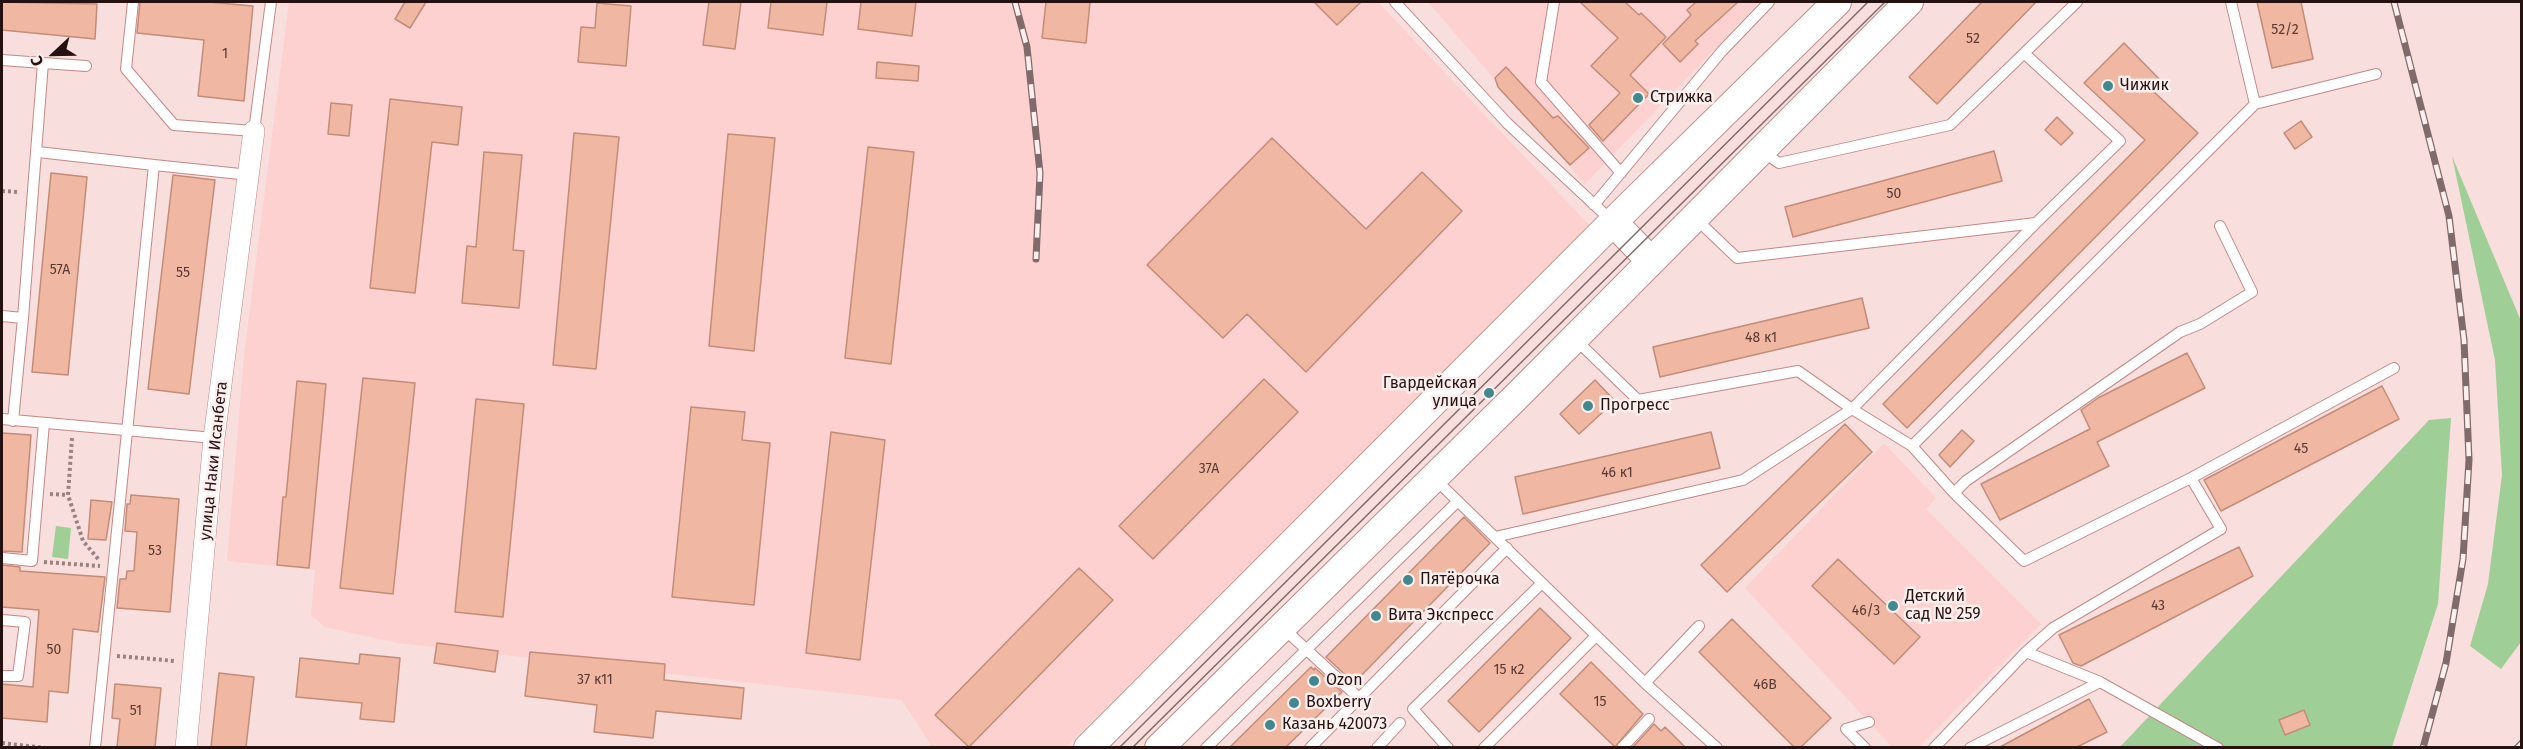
<!DOCTYPE html>
<html>
<head>
<meta charset="utf-8">
<style>
	body { margin:0 }
	#map { position:relative; width:2523px; height:749px; overflow:hidden; background:#f8dedd; font-family:"Fira Sans",sans-serif }
	canvas { display:block }
	.frame { position:absolute; inset:0; border:3px solid #261111; pointer-events:none }
	.north { position:absolute; left:24px; top:24px; width:60px; height:60px; -webkit-text-stroke:4px #fcefee; paint-order:stroke; rotate:248deg; font-size:16px; font-weight:700; line-height:24px; text-align:center; color:#261111 }
	.north::after { content:''; display:block; margin:auto; width:21px; height:27px; background:#261111; clip-path:polygon(50% 0,100% 100%,50% 72%,0 100%) }
</style>
</head>
<body>
<div id="map">
<canvas width="2523" height="749"></canvas>
<div class="frame"></div>
<div class="north">С</div>
</div>
<script>
const context = document.querySelector('canvas').getContext('2d');
context.lineJoin = 'round';
function fill(path, color) { context.fillStyle = color; context.fill(path, 'evenodd'); }
function trace(path, color, width, dash) { context.strokeStyle = color; context.lineWidth = width; context.lineCap = dash ? 'butt' : 'round'; context.setLineDash(dash || []); context.stroke(path); }
function label(font, color, halo, rows, align = 'center') {
  context.font = font + ' "Fira Sans",sans-serif'; context.lineWidth = 5; context.setLineDash([]); context.textBaseline = 'middle'; context.strokeStyle = halo; context.fillStyle = color; for (const [text, x, y, turn = 0] of rows) {
    context.save(); context.translate(x, y); context.rotate((+turn || 0) * Math.PI / 180); context.textAlign = isNaN(turn) ? turn : align; if (halo) context.strokeText(text, 0, 0); context.fillText(text, 0, 0); context.restore();
  }
}
fill(new Path2D(`
	M289,2h1089l213,225 -525,520h-134l-30,-47 -504,-57 -73,-16 -14,-12 4,-45 -88,-9 17,-206z
	M1428,2h332l-175,182z
	M1884,443l52,55 -10,11 115,115 -122,123h-27l-147,-159z`), '#fdd1cf');
fill(new Path2D(`
	M2452,156l69,165v321l-20,27 -31,-23 18,-62 14,-109 -7,-115z
	M2451,418l-13,186 -46,143 -273,1 310,-328z
	M56,526l15,2 -3,31 -16,-2z`), '#9fcf97');
const building = new Path2D(`
	M2,2l95,2 -2,35 -93,-9z
	M140,2h68l45,4 -9,95 -46,-5 6,-56 -67,-7z
	M405,2h21l-16,26 -15,-9z
	M709,2h32l-6,47 -32,-4z
	M771,2h56l-4,33 -55,-7z
	M861,2h55l-4,34 -54,-7z
	M1046,2h44l-4,41 -44,-5z
	M1314,2h47l-24,23z
	M1580,2h45l14,13 2,-2 25,24 -36,38 19,19 -46,47 -14,-16 31,-32 -29,-27 27,-28z
	M1696,2h42l-43,39 3,3 -18,18 -17,-18 28,-29 -4,-5z
	M1982,2h54l-99,102 -28,-27z
	M2257,2h44l12,57 -41,9z
	M597,3l34,3 -5,60 -48,-4 3,-35 14,1z
	M2124,43l39,40 -9,9 44,41 -291,295 -24,-24 262,-264 -61,-57z
	M877,62l42,4 -1,15 -42,-3z
	M1506,67l47,51 5,-2 31,32 -19,17 -72,-78 -3,-9z
	M390,99l72,8 -4,38 -26,-3 -17,151 -45,-5z
	M331,103l21,2 -3,31 -21,-2z
	M2057,117l16,16 -12,12 -16,-15z
	M2301,121l11,16 -17,12 -11,-16z
	M574,133l45,4 -23,232 -43,-4z
	M728,134l47,4 -21,213 -45,-5z
	M1272,138l94,91 56,-57 40,39 -156,161 -59,-58 -24,24 -76,-73z
	M868,147l46,5 -23,212 -46,-6z
	M1994,151l8,30 -209,56 -8,-30z
	M484,152l38,3 -9,95 11,1 -5,57 -57,-5 5,-57 9,1z
	M51,173l36,4 -19,198 -36,-3z
	M173,175l42,5 -26,214 -41,-5z
	M1862,298l7,30 -209,49 -7,-30z
	M2187,353l18,35 -108,54 12,24 -109,54 -19,-36 109,-55 -9,-19 17,-12z
	M363,378l52,5 -22,211 -53,-6z
	M1264,379l34,33 -145,147 -34,-33z
	M1595,380l20,21 -36,33 -19,-20z
	M297,381l29,3 -17,184 -32,-3 6,-68h3z
	M2382,386l17,33 -178,92 -17,-31z
	M476,399l48,5 -21,213 -48,-5z
	M691,407l54,5 -3,28 28,3 -16,162 -82,-8z
	M1845,424l27,28 -145,140 -26,-27z
	M1962,430l12,11 -24,26 -11,-12z
	M831,432l54,8 -25,220 -54,-7z
	M1711,432l9,36 -197,46 -8,-37z
	M2,433l29,2 -9,117 -20,-1z
	M131,495l48,4 -9,113 -53,-4 3,-29h6l1,-8h7l3,-39 -12,-1 2,-27h3z
	M91,500l21,2 -6,38 -18,-1z
	M1464,517l26,26 -136,140 -28,-26z
	M2239,547l14,29 -172,90 -8,-3 -14,-28z
	M1838,559l82,78 -26,27 -82,-78z
	M2,565l18,2v4l85,6 -7,55 -25,-3 -5,64 -19,-2 -2,31 -45,-4v-34l31,3 6,-77 -37,-3z
	M1079,568l34,32 -144,147 -34,-32z
	M1540,608l31,30 -92,94 -31,-31z
	M1732,619l99,99 -30,29h-7l-95,-95z
	M437,643l61,8 -3,21 -61,-9z
	M530,652l135,12 -1,16 80,8 -3,31 -85,-8 -3,27 -59,-6 3,-27 -72,-9z
	M360,654l40,4 -6,64 -34,-3 2,-16 -66,-6 4,-39 59,6z
	M1591,662l52,52 -28,33 -55,-53z
	M1311,667l3,3 1,-2 27,24 -56,55h-56z
	M219,673l35,4 -8,70h-35z
	M115,684l46,4 -6,59h-38l3,-28 -8,-1z
	M2089,699l18,33 -30,15h-77z
	M2304,710l6,15 -25,10 -6,-15z
	M1654,724l7,7 4,-4 20,20h-52z`);
fill(building, '#f0b7a2');
trace(building, '#c38c78', 1.5);
const service = new Path2D(`
	M133,2l-7,67 48,56 80,6 17,-129
	M1395,2l112,121 106,99
	M1554,2l-13,80 80,91
	M2,60l41,3 -20,255
	M43,63l43,3
	M2255,104l121,-30
	M38,152l116,13
	M1763,152l16,11 171,-38 127,-123
	M1594,205l128,-154 47,-49
	M1695,218l42,40 299,-35 84,-82 -95,-87
	M2,316l21,2 -10,103
	M1576,340l62,60 160,-29 54,38 60,37 42,47 70,68 167,-83
	M2,419l212,19
	M1912,446l343,-342 -24,-102
	M1435,479l210,204 72,65
	M1954,493l12,-12 214,-149 20,-8 52,-32 -32,-66
	M1495,537l248,-57 109,-71 184,-186
	M2,558l30,3 12,-138
	M2,620l23,2 -7,54h-16
	M1282,627l77,71
	M2026,652l74,30 118,66
	M1645,683l54,-57
	M95,748l59,-583 96,10
	M1206,748l252,-247
	M1310,748l197,-200
	M1377,748l23,-25
	M1448,748l-35,-39 129,-126
	M1484,748l112,-112
	M1622,748l27,-29
	M1865,748l-19,-19 23,-7
	M1934,748l92,-96 27,-24 168,-99 -30,-51 203,-110
	M1970,748l130,-66`);
const minor = new Path2D(`
	M186,748l28,-310 40,-307`);
const secondary = new Path2D(`
	M1613,222l38,39
	M1088,748l525,-526 224,-220
	M1159,748l360,-354 390,-392`);
trace(service, '#c38886', 12);
trace(minor, '#c38886', 22);
trace(secondary, '#c38886', 30);
trace(new Path2D(`
	M2,191l17,1
	M72,438l-4,57 15,46 16,19
	M50,494l18,1
	M44,562l56,4
	M117,656l58,5
	M2,743l43,5`), '#998281', 4, [3, 3]);
trace(service, '#fff', 10);
trace(minor, '#fff', 21);
trace(secondary, '#fff', 28);
trace(new Path2D(`
	M1119,748l749,-746
	M1132,748l753,-746`), '#816a6a', 1.5);
const rail = new Path2D(`
	M1015,2l12,45 13,126 -4,86
	M2394,2l55,214 15,124 5,120 -6,99 -17,104 -23,85
	M2517,748l5,-5`);
trace(rail, '#816a6a', 7);
trace(rail, '#fcefee', 4.5, [14]);
for (const [x, y, r, color] of [
	[2108,86,6,"#41898e"],
	[1638,98,6,"#41898e"],
	[1489,393,6,"#41898e"],
	[1588,406,6,"#41898e"],
	[1408,580,6,"#41898e"],
	[1893,606,6,"#41898e"],
	[1376,616,6,"#41898e"],
	[1314,681,6,"#41898e"],
	[1294,703,6,"#41898e"],
	[1270,725,6,"#41898e"]
]) { const dot = new Path2D(); dot.arc(x, y, r, 0, 2 * Math.PI); context.fillStyle = color; context.fill(dot); trace(dot, '#fcefee', 2); }
label('14px', '#583a35', null, [
	["52/2",2285,30],
	["52",1973,39],
	["1",225,54],
	["50",1894,194],
	["57А",60,270],
	["55",183,273],
	["48 к1",1761,338],
	["45",2301,449],
	["37А",1209,469],
	["46 к1",1617,473],
	["53",155,551],
	["43",2158,606],
	["46/3",1866,611],
	["50",54,650],
	["15 к2",1509,670],
	["37 к11",595,680],
	["46В",1765,685],
	["15",1600,702],
	["51",136,711]
]);
label('16px', '#261111', '#fcefee', [
	["Чижик",2120,86],
	["Стрижка",1650,98],
	["Гвардейская",1477,384,"right"],
	["улица",1477,402,"right"],
	["Прогресс",1600,406],
	["Пятёрочка",1420,580],
	["Детский",1905,597],
	["сад № 259",1905,615],
	["Вита Экспресс",1388,616],
	["Ozon",1326,681],
	["Boxberry",1306,703],
	["Казань 420073",1282,725]
], 'left');
label('16px', '#261111', '#fcefee', [
	["улица Наки Исанбета",214,461,-84]
]);
</script>
</body>
</html>
